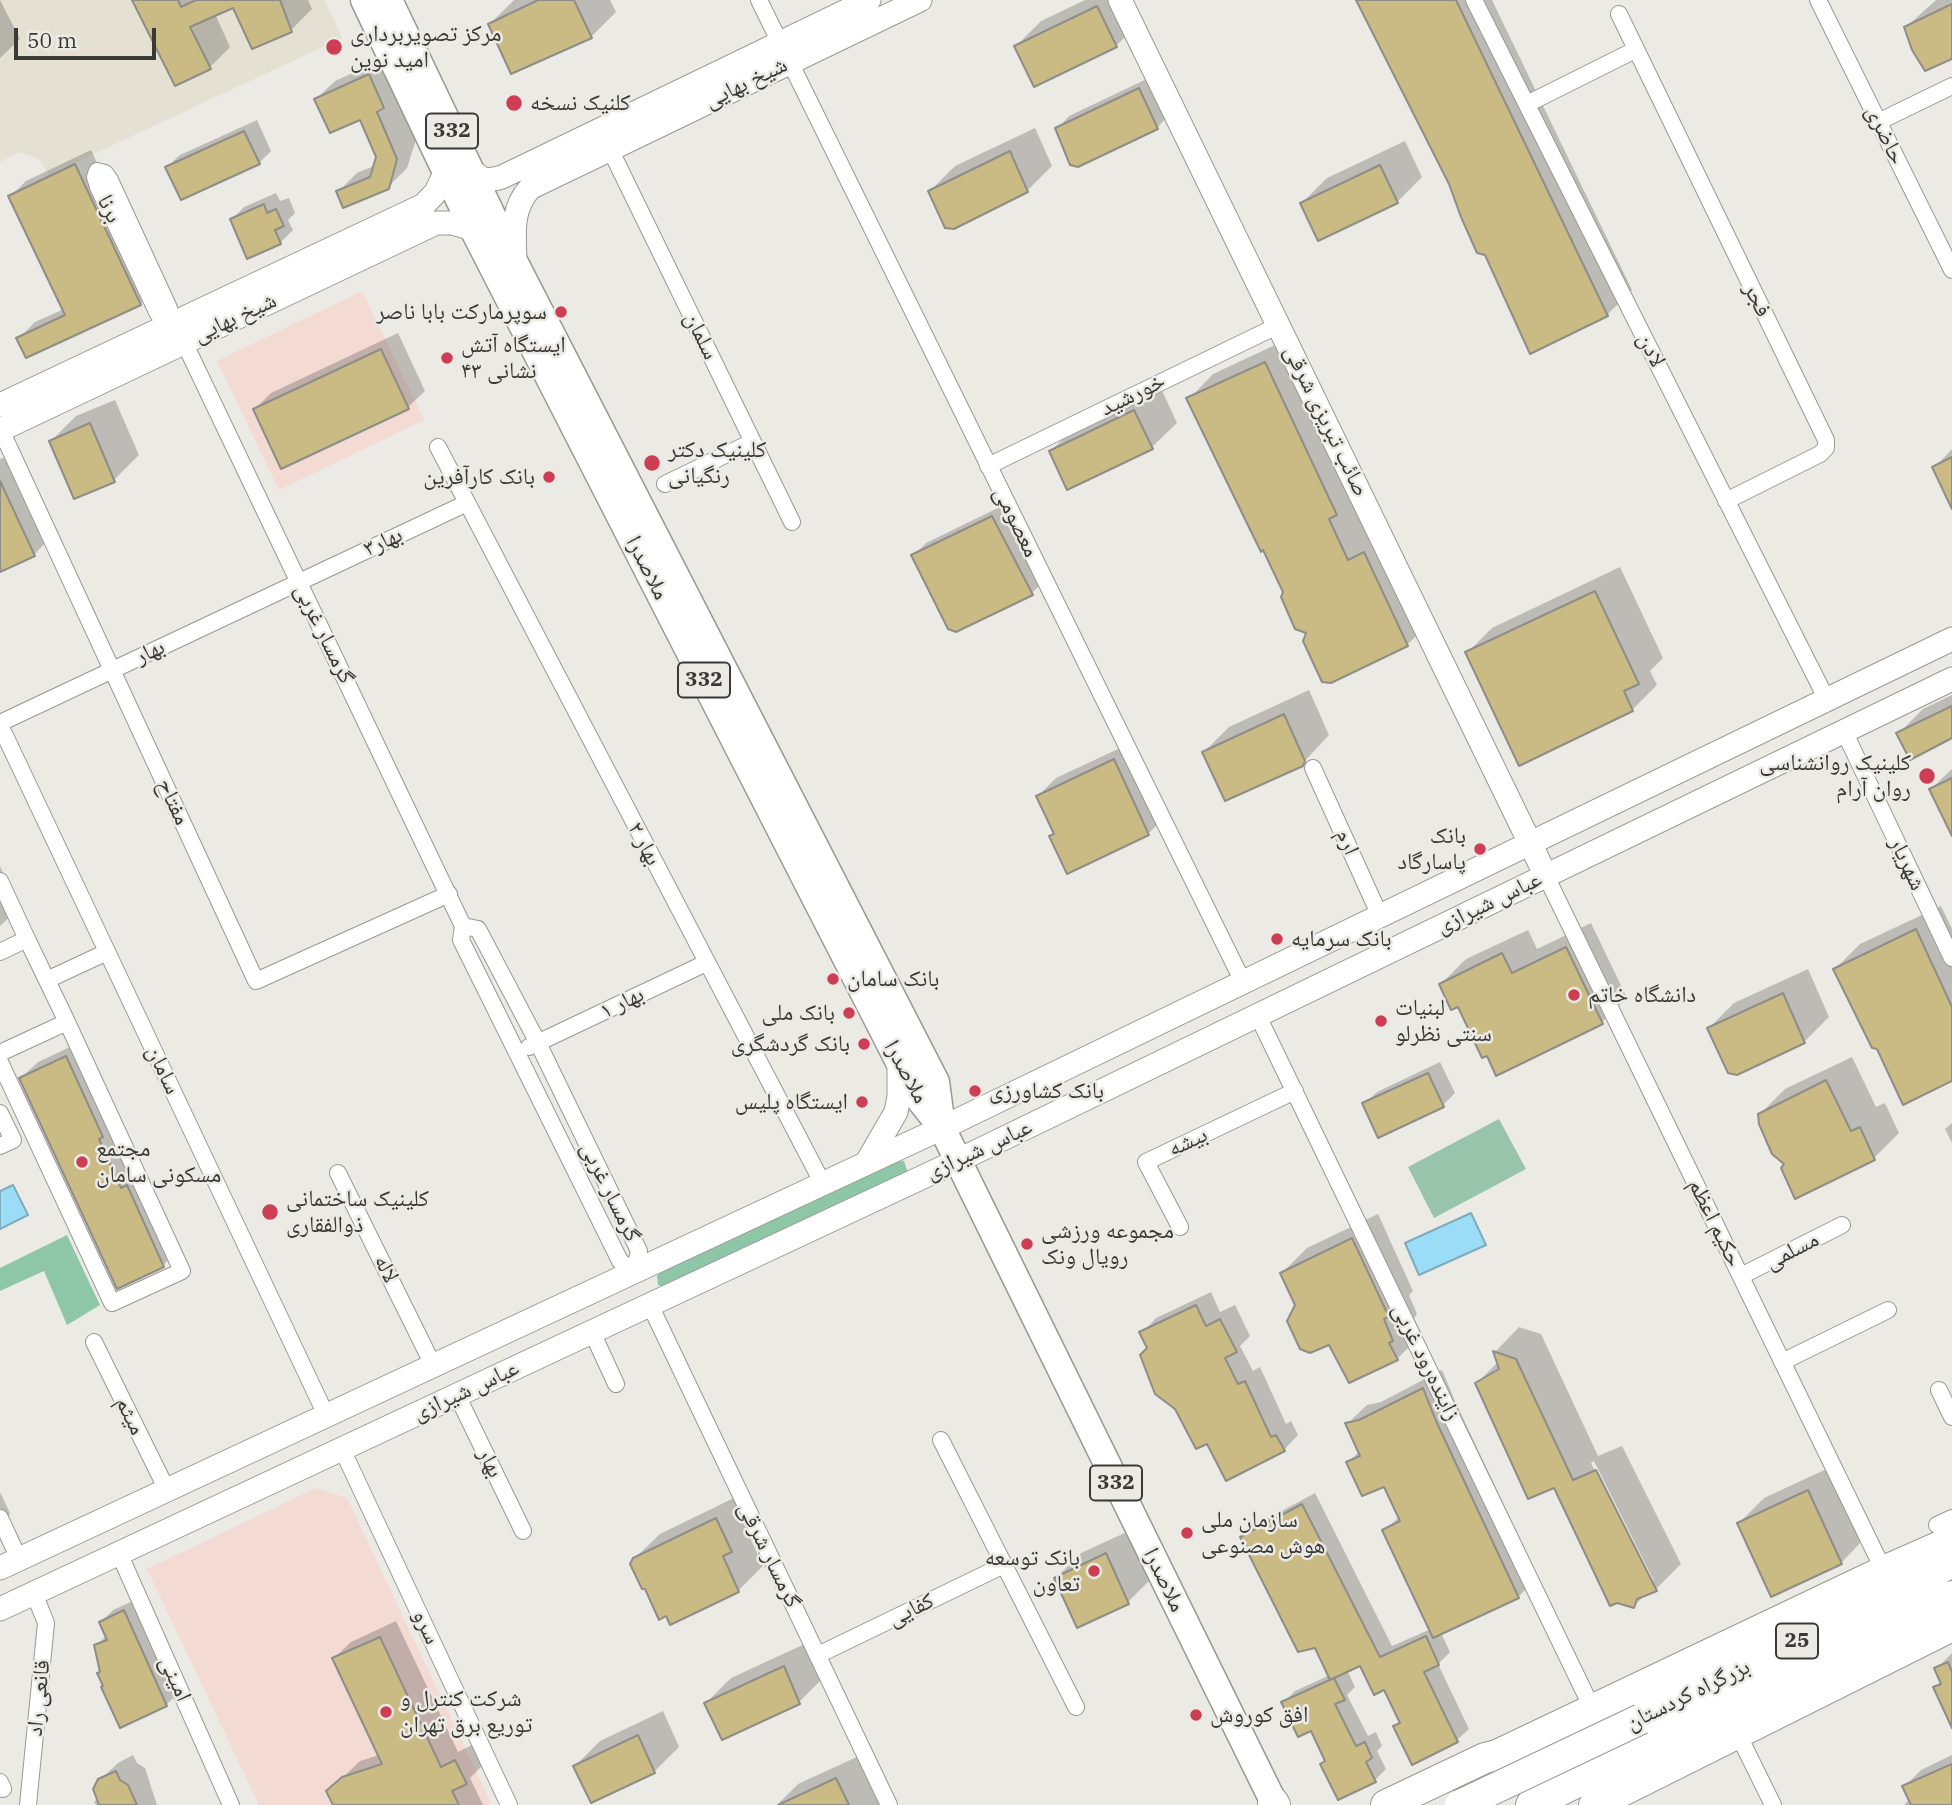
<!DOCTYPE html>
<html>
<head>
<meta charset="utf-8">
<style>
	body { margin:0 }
	#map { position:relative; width:1952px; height:1805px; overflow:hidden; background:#eceae4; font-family:"IBM Plex Serif",serif }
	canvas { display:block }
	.scale { position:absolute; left:14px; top:28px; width:142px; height:32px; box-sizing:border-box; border:4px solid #393936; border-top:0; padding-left:9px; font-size:21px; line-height:24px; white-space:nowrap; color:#393936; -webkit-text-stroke:5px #eceae4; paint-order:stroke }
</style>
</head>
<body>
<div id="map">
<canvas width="1952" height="1805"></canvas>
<div class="scale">50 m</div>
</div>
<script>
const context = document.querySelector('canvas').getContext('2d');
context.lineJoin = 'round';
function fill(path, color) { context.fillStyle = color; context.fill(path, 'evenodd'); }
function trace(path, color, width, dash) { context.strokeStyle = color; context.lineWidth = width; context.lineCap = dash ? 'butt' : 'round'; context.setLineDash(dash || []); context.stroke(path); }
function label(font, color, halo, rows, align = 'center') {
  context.font = font + ' "IBM Plex Serif","Noto Naskh Arabic",serif'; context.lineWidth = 5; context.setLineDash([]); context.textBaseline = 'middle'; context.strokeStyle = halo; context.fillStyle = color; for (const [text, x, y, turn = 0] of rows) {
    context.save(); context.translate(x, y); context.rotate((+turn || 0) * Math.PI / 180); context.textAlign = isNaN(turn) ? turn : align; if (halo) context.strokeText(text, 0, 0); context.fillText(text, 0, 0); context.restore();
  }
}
fill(new Path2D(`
	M362,291l62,129 -145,70 -62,-129z
	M316,1488l31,10 145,307h-233l-112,-236z`), '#f3dad3');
fill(new Path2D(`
	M0,0h325l17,38 -293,137 -10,-16 -19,-7 -20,10z`), '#e4e0d2');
fill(new Path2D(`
	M1499,1119l27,50 -92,49 -26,-51z`), '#97c4aa');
fill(new Path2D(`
	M904,1161l4,12 -242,115 -8,-3 -1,-9 5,-7 232,-107z
	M67,1235l33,70 -33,20 -23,-54 -44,20v-23z`), '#8ec7a7');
const water = new Path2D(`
	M13,1185l15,30 -28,14v-38z
	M1471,1213l15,32 -67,30 -14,-32z`);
fill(water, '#9bddf6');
trace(water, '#7eacbc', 2);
fill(new Path2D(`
	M0,0l20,39 -20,19z
	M134,0h174l4,9 -21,21 -57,-25 -19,9 15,33 -20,20z
	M514,0h96l6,12 -25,25 -101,-13z
	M1085,0h46l10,21 -25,25h-100l25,-25z
	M1358,0h134l140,290 -25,25 -76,37 -45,-99z
	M1936,0h16v57l-46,-30z
	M388,57l8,37 20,46 -9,28 -19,19 -50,5 19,-19 19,-8 2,-8 -17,-40 -45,-18 19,-18z
	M1151,77l18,38 -12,13 -100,1 12,-13z
	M257,120l14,31 -12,12 -92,4 13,-12z
	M1035,128l17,38 -25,25h-97l25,-25z
	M1405,141l17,36 -25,25 -95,1 25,-25z
	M91,150l65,138 -16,16 -121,34 16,-16 29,-13 -54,-112 16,-16z
	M276,193l4,8 9,-3 6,15 -7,7 5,10 -13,13 -48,-24 12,-12z
	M398,333l27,58 -17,16 -126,60 -27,-58 16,-16z
	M1290,338l142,282 -25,25 -77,36 -21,-49 -24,-40 -96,-193 24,-25z
	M1160,386l17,37 -25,24 -101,4 25,-25z
	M115,400l24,55 -25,25 -63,-39 25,-25z
	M1952,449v56l-18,-37z
	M6,457l40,85 -12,13 -34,15v-111z
	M1004,505l40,76 -12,12 -118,-38 12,-12z
	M1620,567l43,91 -13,13 7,14 -25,25 -165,-57 25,-25z
	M1309,690l20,45 -27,29 -98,-12 25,-25z
	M1952,695v41l-54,-2 25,-25z
	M1133,742l34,73 -19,19 -97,3 4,-4 -17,-37 18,-18z
	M1952,769v50l-21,-30z
	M0,866l19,42 -19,18z
	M1941,906l11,23v150l-74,-32 -43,-78 25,-25z
	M1591,923l36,75 -25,24 -115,32 -28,-50 -18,-20 25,-25 62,-29 9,19z
	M1808,969l21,48 -25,25 -95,-14 25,-25z
	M83,1041l97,208 -17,16 -45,21 -97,-208 17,-16z
	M1852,1057l24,50 9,-4 14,30 -25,25 -78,38 -10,-33 -26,-49 25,-25z
	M1440,1062l15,31 -12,12 -79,-1 13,-12z
	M1952,1123v20l-7,-14z
	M1378,1214l35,77 -4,4 8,19 -3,4 8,16 -25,25 -67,-16 -33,-38 -15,-32 25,-25z
	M1211,1292l9,20 15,-7 15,31 -10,10 13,25 7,-4 26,57 5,-3 7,14 -14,15 -76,-8 -59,-93 -7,-16 14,-15z
	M1519,1327l22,7 57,122 24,-10 59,118 -25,25 -8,3 -14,14 -79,-120 -78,-103 21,-21 -3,-10zM1594,1461l60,120h-4l-59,-118z
	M1442,1370l13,31 83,176 -20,20 -77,36 9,19 -12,12 31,65 -12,11 -62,-13 6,-6 -16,-33 -24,-24 -14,6 8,17 -8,8 21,41 8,-4 6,14 -5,5 9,18 -11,11 -48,-20 -15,-31 -28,-27 11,-11 35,-16 -14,-29 -74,-108 12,-12 61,-33 77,153 39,-17 -47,-98 16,-15 -15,-31 -37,-23 12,-11 -13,-27 20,-19 14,-3z
	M1833,1466l32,72 -24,25 -102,-40 25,-25z
	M0,1492l10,21 -5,14 -5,5z
	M742,1494l14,31 -8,8 15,33 -25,25 -104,-32 26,-25z
	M1131,1530l22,47 -25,25 -72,-24 25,-25z
	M137,1599l42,94 -13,12 -65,-34 -5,-25 11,-11 -6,-13 12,-12z
	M396,1621l62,131 14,-7 10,21 -12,12 13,27h-148l-7,-13 32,-31 19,-6 -45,-97 17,-16z
	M809,1642l15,35 -25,25 -76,36 -17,-35 25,-25z
	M1952,1653v70l-16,-35 6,-6 -6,-13z
	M663,1711l16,36 -25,25 -79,-6 25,-25z
	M133,1755l4,8 8,5 12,37h-61l-2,-3 4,-4 2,-18 18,-17z
	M861,1755l24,50h-108l21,-21z
	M1952,1755v50h-48l6,-6 -6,-12 17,-17z`), '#0003');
const building = new Path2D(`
	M132,0h46l3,7 15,-7h84l12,32 -40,17 -19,-41 -43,19 21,42 -36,17z
	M538,0h36l18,38 -81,36 -23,-50z
	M1356,0h100l152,316 -78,38 -45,-99 -8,-2 -16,-36 -12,-33z
	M1952,4v55l-27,12 -13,-21 -8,-23z
	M1097,6l20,41 -83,40 -20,-41z
	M369,74l15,34 -7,4 20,47 -8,30 -46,19 -7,-17 34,-14 6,-20 -16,-37 -30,13 -16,-34z
	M1139,88l19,41 -80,38 -8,-2 -15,-37z
	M244,131l16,33 -79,36 -16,-33z
	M1010,151l18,41 -74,37 -9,-1 -17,-37z
	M75,164l66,141 -115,53 -10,-20 49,-23 -57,-119z
	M1380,165l18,38 -80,38 -18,-38z
	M264,204l3,9 9,-4 8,17 -9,4 6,14 -34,15 -17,-40z
	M381,349l28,60 -128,60 -28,-60z
	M1265,362l72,153 -8,4 19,41 16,-8 44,94 -77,37 -9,-1 -19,-41 3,-8 -11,-4 -14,-32 2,-5 -20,-42 -2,2 -75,-154z
	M1134,410l19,39 -86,41 -18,-39z
	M90,423l25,59 -41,17 -25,-58z
	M1952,457v52l-20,-42z
	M0,481l35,75 -35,16z
	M992,516l41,79 -77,37 -8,-3 -37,-74z
	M1595,591l44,93 -15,7 9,20 -114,55 -54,-114z
	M1952,706v32l-42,22 -14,-27z
	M1284,714l21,47 -2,5 -78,35 -23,-49z
	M1114,759l35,76 -82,39 -18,-38 5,-2 -18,-38z
	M1952,778v58l-23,-47z
	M1916,929l36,78v74l-49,24 -26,-56 -5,-1 -39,-79z
	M1566,947l37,77 -107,52 -9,-20 -5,2 -24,-51 -7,3 -12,-26 63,-31 10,20z
	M1783,993l22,50 -68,32 -9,-2 -21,-45z
	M66,1056l37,81 -4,2 22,49 6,-3 37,82 -47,22 -98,-211z
	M1428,1073l16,34 -66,31 -16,-35z
	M1826,1080l25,51 9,-4 15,33 -80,39 -14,-31 3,-4 -12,-10 -13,-30 -1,-10z
	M1352,1238l37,79 -5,2 9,22 -4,2 9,17 -49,23 -20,-38 -19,8 -10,-4 -13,-28 8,-16 -15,-32z
	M1196,1305l10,21 14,-7 17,33 -12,6 13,26 7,-3 26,56 5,-2 9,16 -59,30 -19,-37 -11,5 -21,-40 -20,-15 -15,-39 7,-7 -8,-16z
	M1493,1351l23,8 57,121 23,-10 61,121 -20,8 -3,9 -17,-5 -7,3 -56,-118 -26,11 -53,-116 24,-14z
	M1423,1388l13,33 83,177 -86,40 -51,-108 18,-9 -16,-34 -22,9 -16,-34 14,-6 -15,-33 14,-3z
	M1808,1490l34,74 -71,33 -34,-74z
	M1302,1504l78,153 46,-21 13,29 -15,7 34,70 -46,23 -19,-39 7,-3 -16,-33 -10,5 -14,-29 -30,14 -15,-32 -17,4 -58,-115z
	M716,1518l16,34 -9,4 16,36 -69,33 -4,-9 -7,4 -14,-31h-3l-12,-25 3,-6z
	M1106,1553l23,51 -52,24 -23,-50z
	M124,1610l43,96 -47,22 -19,-41 2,-1 -6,-13 3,-1 -6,-27 13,-5 -8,-18z
	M380,1637l61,130 14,-7 12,24 -15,7 7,14h-126l-7,-14 16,-14 40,-13 -50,-106z
	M1948,1662l4,10v56l-19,-41 8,-3 -7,-16z
	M784,1666l16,38 -78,36 -18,-37z
	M1334,1678l11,22 -10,4 21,42 9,-4 7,16 -6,4 10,20 -38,18 -18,-36 5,-3 -14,-30 -13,6 -17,-35z
	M638,1735l17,38 -64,30 -18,-37z
	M1952,1764v41h-41l-9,-19z
	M116,1771l4,9 8,5 9,20h-38l-6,-16 5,-10z
	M836,1778l13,27h-71z`);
fill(building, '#caba83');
trace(building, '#8e8d87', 2);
const street = new Path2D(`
	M759,0l21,43
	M1474,0l353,700
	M1818,0l134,270
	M1619,14l207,426v8l-6,6 -94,47
	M790,62l453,920
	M1527,104l108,-54
	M1878,122l74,-36
	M610,149l182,373
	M168,326l-10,-12 -60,-127 -3,-10 2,-6 8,2 5,7 59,128 3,16
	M184,342l279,584 -2,14 159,321 14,11 5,-21 -101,-208 -60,-114 -15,-3
	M1,430l255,551 193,-87
	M438,447l385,737
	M988,466l291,-141
	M665,484l87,-42
	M0,723l467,-220
	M0,725l326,690
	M1844,731l108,227
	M1313,768l67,148
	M1546,876l338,695
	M0,881l27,58
	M0,952l27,-13 40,83 -67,31
	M47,980l60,-28
	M1258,1016l335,694
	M529,1047l177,-84
	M0,1062l112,241 70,-32 -115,-249
	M0,1113l13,27 -13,6
	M338,1173l95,192
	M1180,1227l-34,-65 149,-71
	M1741,1276l101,-51
	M650,1305l239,500
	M592,1332l24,52
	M94,1342l73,148
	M1782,1362l106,-52
	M1939,1390l13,27
	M457,1395l66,136
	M941,1440l135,267
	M342,1449l167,356
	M0,1518l19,41
	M1937,1525l15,-7
	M119,1553l112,252
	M818,1655l186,-90
	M1738,1734l35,71
	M0,1782l3,7
	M28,1805l18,-182 -12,-30`);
const secondary = new Path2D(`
	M1120,0l426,876
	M469,167c11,13 17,15 33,10l367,-177
	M515,259c-1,-26 -4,-50 15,-71l390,-188
	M0,405l424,-200 12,-13 10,-21
	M0,430l436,-207h16l21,6
	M867,1162l29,-50 3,-15v-35
	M0,1568l942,-440 1010,-489
	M0,1609l957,-448 995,-482`);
const primary = new Path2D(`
	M364,0l109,229 426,833 19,36 24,30 333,677
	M389,0l126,263 421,819 6,45`);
const highway = new Path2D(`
	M1641,1719l220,-109 91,-48
	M1273,1802l2,3
	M1386,1805l99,-47 12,-3 387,-184 68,-30
	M1531,1805l421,-209
	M1594,1805l358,-179`);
trace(street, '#999892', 18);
trace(secondary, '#999892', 25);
trace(primary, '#999892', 29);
trace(highway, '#999892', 32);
trace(street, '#fff', 16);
trace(secondary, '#fff', 23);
trace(primary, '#fff', 26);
trace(highway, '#fff', 30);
const highwayBridge = new Path2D(`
	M1460,1805l181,-86`);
trace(highwayBridge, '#999892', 32, []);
trace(highwayBridge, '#fff', 30);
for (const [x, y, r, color] of [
	[334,47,9,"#cd3d53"],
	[514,103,9,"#cd3d53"],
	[561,312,7,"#cd3d53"],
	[447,358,7,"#cd3d53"],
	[652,463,9,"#cd3d53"],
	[549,477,7,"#cd3d53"],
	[1927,776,9,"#cd3d53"],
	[1480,849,7,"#cd3d53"],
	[1277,939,7,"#cd3d53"],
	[833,979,7,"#cd3d53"],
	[1574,995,7,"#cd3d53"],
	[849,1013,7,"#cd3d53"],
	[1381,1021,7,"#cd3d53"],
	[864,1044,7,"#cd3d53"],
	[975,1091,7,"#cd3d53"],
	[862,1102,7,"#cd3d53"],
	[82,1162,7,"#cd3d53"],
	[270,1212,9,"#cd3d53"],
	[1027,1244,7,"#cd3d53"],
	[1187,1533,7,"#cd3d53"],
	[1094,1571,7,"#cd3d53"],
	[386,1712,7,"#cd3d53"],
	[1196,1715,7,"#cd3d53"]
]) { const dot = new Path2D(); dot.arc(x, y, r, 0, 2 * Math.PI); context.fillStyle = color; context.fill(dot); trace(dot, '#eceae4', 2.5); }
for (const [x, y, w] of [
	[452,131,52],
	[704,680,52],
	[1116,1483,52],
	[1797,1641,42]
]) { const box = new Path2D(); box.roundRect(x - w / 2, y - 17.5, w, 35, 5); context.fillStyle = '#eceae4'; context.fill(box); trace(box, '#393936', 2); }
label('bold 21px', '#393936', null, [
	["332",452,131],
	["332",704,680],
	["332",1116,1483],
	["25",1797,1641]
]);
label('23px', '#393936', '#eceae4', [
	["مرکز تصویربرداری",350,34],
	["امید نوین",350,60],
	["کلنیک نسخه",530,103],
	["سوپرمارکت بابا ناصر",547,312,"right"],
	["ایستگاه آتش",461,345],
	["نشانی ۴۳",461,371],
	["کلینیک دکتر",668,450],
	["رنگیانی",668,476],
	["بانک کارآفرین",535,477,"right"],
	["کلینیک روانشناسی",1911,763,"right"],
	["روان آرام",1911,789,"right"],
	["بانک",1466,836,"right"],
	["پاسارگاد",1466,862,"right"],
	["بانک سرمایه",1291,939],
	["بانک سامان",847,979],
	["دانشگاه خاتم",1588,995],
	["لبنیات",1395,1008],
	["سنتی نظرلو",1395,1034],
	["بانک ملی",835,1013,"right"],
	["بانک گردشگری",850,1044,"right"],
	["بانک کشاورزی",989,1091],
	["ایستگاه پلیس",848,1102,"right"],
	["مجتمع",96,1149],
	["مسکونی سامان",96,1175],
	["کلینیک ساختمانی",286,1199],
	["ذوالفقاری",286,1225],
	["مجموعه ورزشی",1041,1231],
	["رویال ونک",1041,1257],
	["سازمان ملی",1201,1520],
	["هوش مصنوعی",1201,1546],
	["بانک توسعه",1080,1558,"right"],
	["تعاون",1080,1584,"right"],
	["شرکت کنترل و",400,1699],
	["توریع برق تهران",400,1725],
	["افق کوروش",1210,1715]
], 'left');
label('23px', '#393936', '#eceae4', [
	["شیخ بهایی",746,83,-26],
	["حاضری",1885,135,64],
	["برنا",109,209,65],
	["فجر",1757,300,64],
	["شیخ بهایی",235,318,-25],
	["سلمان",701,336,64],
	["لادن",1651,350,63],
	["خورشید",1133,395,-26],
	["صائب تبریزی شرقی",1326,421,64],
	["معصومی",1016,522,64],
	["بهار۳",383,542,-25],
	["ملاصدرا",647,568,63],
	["گرمسار غربی",324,634,64],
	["بهار",150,652,-25],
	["مفتاح",173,802,65],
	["ارم",1347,842,66],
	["بهار ۲",644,844,62],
	["شهریار",1907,864,65],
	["عباس شیرازی",1489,903,-26],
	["بهار ۱",622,1003,-26],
	["سامان",163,1070,65],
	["ملاصدرا",906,1072,61],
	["بیشه",1188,1142,-25],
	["عباس شیرازی",979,1150,-25],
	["گرمسار غربی",610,1192,64],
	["حکیم اعظم",1715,1223,64],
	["مسلمی",1792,1251,-27],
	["لاله",386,1269,64],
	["زاینده‌رود غربی",1426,1362,64],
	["عباس شیرازی",466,1391,-25],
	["میثم",130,1416,64],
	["بهار",490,1463,64],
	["گرمسار شرقی",769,1555,64],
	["ملاصدرا",1164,1580,64],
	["کفایی",911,1610,-26],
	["سرو",426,1627,65],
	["امینی",175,1679,66],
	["بزرگراه کردستان",1688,1695,-26],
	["قانعی‌ راد",39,1698,-84]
]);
</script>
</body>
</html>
